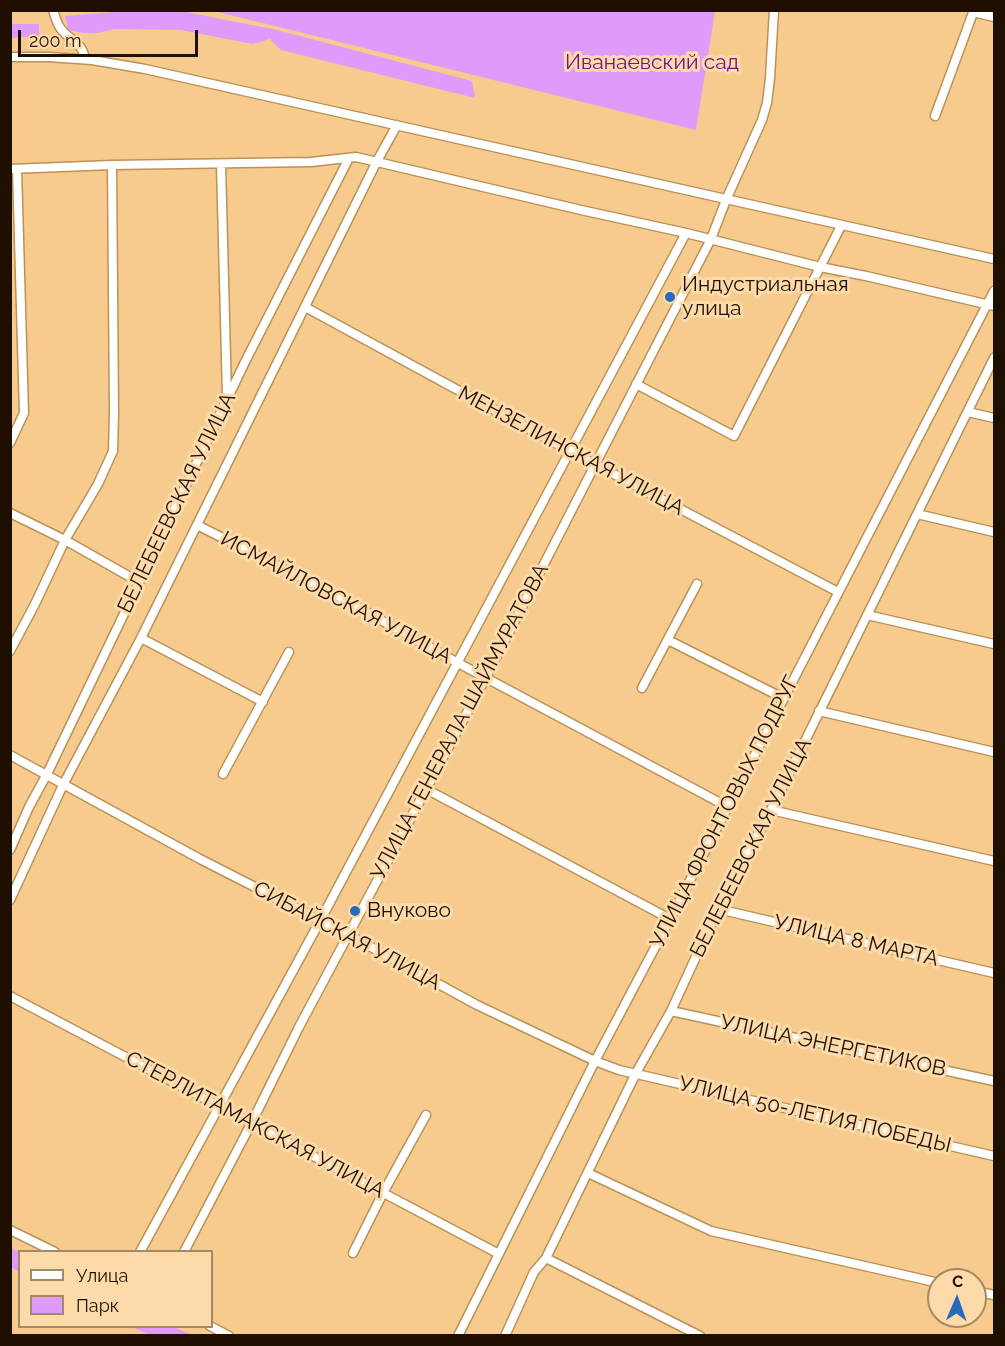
<!DOCTYPE html>
<html>
<head>
<meta charset="utf-8">
<style>
	body { margin:0 }
	#map { position:relative; width:1005px; height:1346px; overflow:hidden; background:#f6cb8d; font-family:Raleway,sans-serif }
	canvas { display:block }
	.frame { position:absolute; inset:0; border:12px solid #1e0f00; pointer-events:none }
	.legend { position:absolute; left:18px; top:1250px; width:195px; height:78px; box-sizing:border-box; background:#fddaa9; border:2px solid #a48965; margin:0; padding:8px 10px; list-style:none; font-size:18px; color:#1e0f00 }
	.legend li { display:flex; align-items:center; gap:12px; height:30px }
	.legend b { width:30px; border:2px solid #a48965 }
	.north { position:absolute; left:927px; top:1268px; width:60px; height:60px; box-sizing:border-box; background:#fddaa9; border:2px solid #a48965; border-radius:50%; rotate:2deg; font-size:16px; font-weight:700; line-height:24px; text-align:center; color:#1e0f00 }
	.north::after { content:''; display:block; margin:auto; width:21px; height:27px; background:#2769bb; clip-path:polygon(50% 0,100% 100%,50% 72%,0 100%) }
	.scale { position:absolute; left:18px; top:30px; width:180px; height:27px; box-sizing:border-box; border:3px solid #1e0f00; border-top:0; padding-left:8px; font-size:18px; line-height:21px; white-space:nowrap; color:#1e0f00; -webkit-text-stroke:4px #fddaa9; paint-order:stroke }
</style>
</head>
<body>
<div id="map">
<canvas width="1005" height="1346"></canvas>
<div class="frame"></div>
<ul class="legend">
<li><b style="height:8px;background:#fff"></b>Улица</li>
<li><b style="height:16px;background:#df9bfb"></b>Парк</li>
</ul>
<div class="north">С</div>
<div class="scale">200 m</div>
</div>
<script>
const context = document.querySelector('canvas').getContext('2d');
context.lineJoin = 'round';
function fill(path, color) { context.fillStyle = color; context.fill(path, 'evenodd'); }
function trace(path, color, width, dash) { context.strokeStyle = color; context.lineWidth = width; context.lineCap = dash ? 'butt' : 'round'; context.setLineDash(dash || []); context.stroke(path); }
function label(font, color, halo, rows, align = 'center') {
  context.font = font + ' Raleway,sans-serif'; context.lineWidth = 6; context.setLineDash([]); context.textBaseline = 'middle'; context.strokeStyle = halo; context.fillStyle = color; for (const [text, x, y, turn = 0] of rows) {
    context.save(); context.translate(x, y); context.rotate((+turn || 0) * Math.PI / 180); context.textAlign = isNaN(turn) ? turn : align; if (halo) context.strokeText(text, 0, 0); context.fillText(text, 0, 0); context.restore();
  }
}
fill(new Path2D(`
	M127,11h54l96,19 195,51 3,17 -194,-48 -11,-11 -17,5 -73,-14 -67,-1c-16,6 -29,5 -45,1l-3,-14z
	M214,11h501l-19,119z
	M11,24h28v12l-28,2z
	M10,1248l9,4v20l-8,-5z
	M132,1327h41l20,8h-43z`), '#df9bfb');
const minor = new Path2D(`
	M53,10c2,6 4,14 8,19 9,12 21,12 24,30
	M973,12l21,5
	M10,57h39l43,3 53,9 849,190
	M935,116l39,-106
	M221,164l6,232
	M10,169l102,-4 199,-3 45,-5 225,53 105,23 134,34 46,9 128,30
	M305,307l265,144 268,141
	M636,384l98,52 107,-210
	M968,412l26,6
	M10,443l14,-30 -7,-244
	M10,513l55,27 74,42
	M917,514l77,18
	M197,525l139,70 122,68 270,144
	M867,615l127,29
	M141,638l122,64
	M668,640l115,58
	M10,651l25,-47 30,-64 33,-56 15,-33 1,-38 -2,-248
	M642,688l55,-104
	M819,711l175,41
	M10,755l190,104 149,76 128,70 118,56 24,9 375,86
	M223,774l66,-122
	M426,789l244,130
	M771,810l223,51
	M10,850l19,-43 18,-33 198,-412 104,-204
	M10,900l53,-115 78,-147 236,-477 20,-36
	M718,909l276,64
	M10,996l489,258
	M671,1011l323,70
	M588,1173l123,58 228,52
	M10,1230l45,22
	M140,1252l180,-331 366,-688
	M184,1252l67,-128 48,-97 187,-350 225,-438 15,-39 36,-80 5,-17 3,-25 4,-68
	M353,1253l30,-60 43,-78
	M546,1258l154,78
	M975,1291l19,4
	M210,1326l19,10
	M458,1336l137,-275 75,-142 324,-628
	M505,1336l29,-64 12,-14 90,-185 35,-62 47,-102 53,-99 223,-452`);
trace(minor, '#bb9255', 11);
trace(minor, '#fff', 8);
for (const [x, y, r, color] of [
	[670,297,6,"#2769bb"],
	[355,911,6,"#2769bb"]
]) { const dot = new Path2D(); dot.arc(x, y, r, 0, 2 * Math.PI); context.fillStyle = color; context.fill(dot); trace(dot, '#fddaa9', 2); }
label('21px', '#70158d', '#fddaa9', [
	["Иванаевский сад",652,63]
]);
label('21px', '#1e0f00', '#fddaa9', [
	["Индустриальная",682,285],
	["улица",682,309],
	["Внуково",367,911]
], 'left');
label('21px', '#1e0f00', '#fddaa9', [
	["МЕНЗЕЛИНСКАЯ УЛИЦА",571,451,28],
	["БЕЛЕБЕЕВСКАЯ УЛИЦА",177,503,-64],
	["ИСМАЙЛОВСКАЯ УЛИЦА",336,598,28],
	["УЛИЦА ГЕНЕРАЛА ШАЙМУРАТОВА",460,722,-62],
	["УЛИЦА ФРОНТОВЫХ ПОДРУГ",725,812,-63],
	["БЕЛЕБЕЕВСКАЯ УЛИЦА",751,848,-63],
	["СИБАЙСКАЯ УЛИЦА",347,936,28],
	["УЛИЦА 8 МАРТА",856,941,13],
	["УЛИЦА ЭНЕРГЕТИКОВ",833,1046,12],
	["УЛИЦА 50-ЛЕТИЯ ПОБЕДЫ",815,1115,13],
	["СТЕРЛИТАМАКСКАЯ УЛИЦА",255,1125,28]
]);
</script>
</body>
</html>
